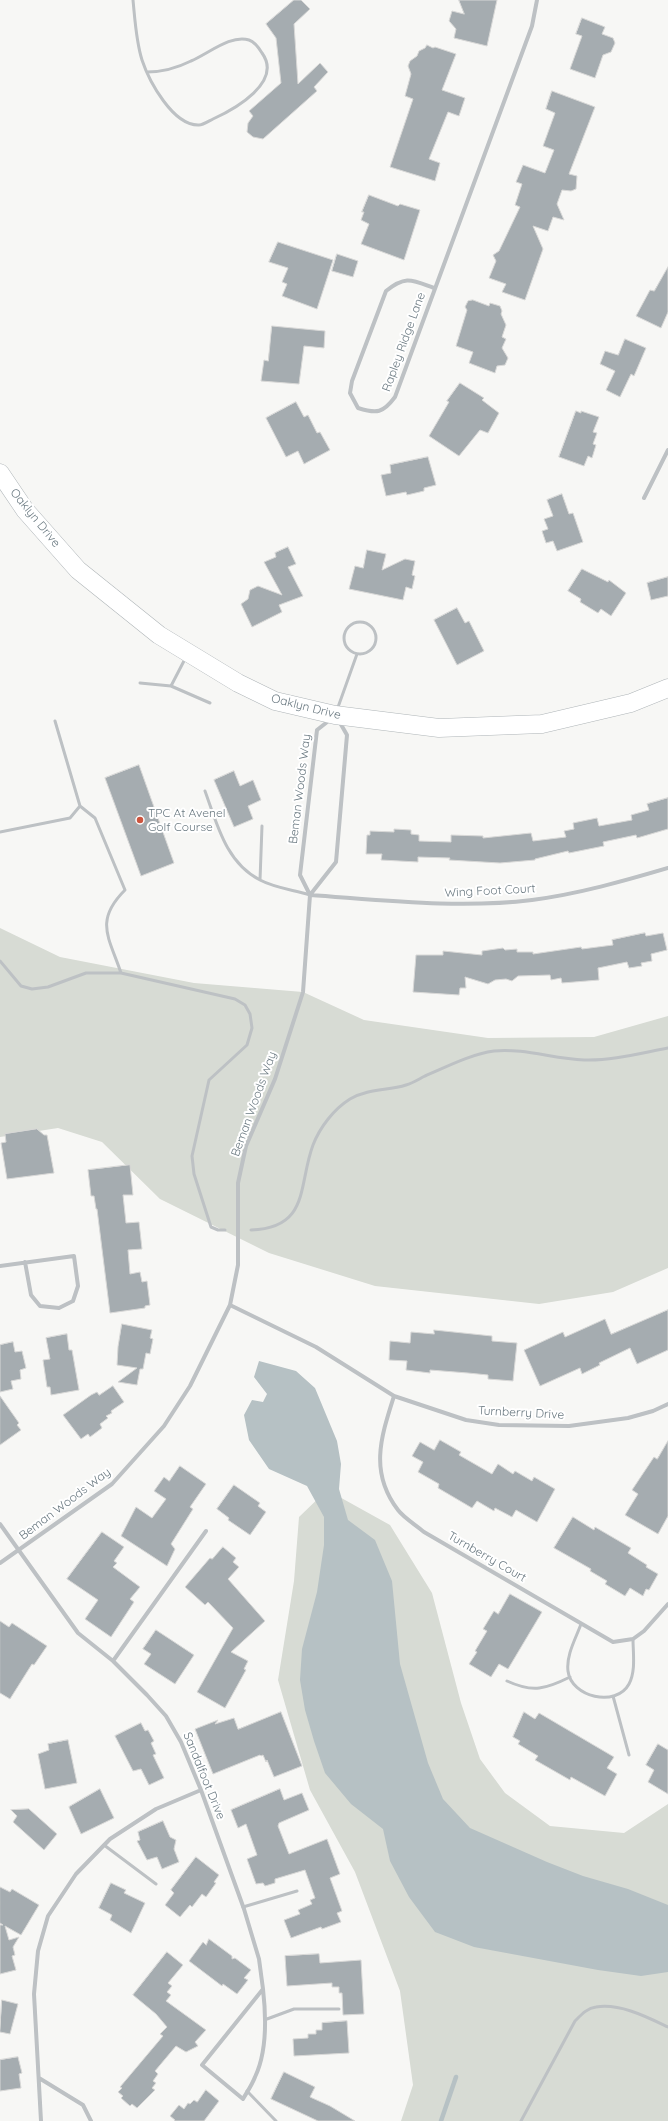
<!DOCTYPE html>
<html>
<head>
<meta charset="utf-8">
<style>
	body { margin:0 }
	canvas { display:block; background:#f7f7f5 }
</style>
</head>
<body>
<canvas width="668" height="2121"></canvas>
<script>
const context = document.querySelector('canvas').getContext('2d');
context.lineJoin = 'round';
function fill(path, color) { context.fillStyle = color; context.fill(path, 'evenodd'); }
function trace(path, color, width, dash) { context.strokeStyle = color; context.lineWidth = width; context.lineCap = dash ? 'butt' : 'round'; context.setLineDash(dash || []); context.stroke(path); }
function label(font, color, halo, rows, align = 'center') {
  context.font = font + ' Quicksand,sans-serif'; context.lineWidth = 4; context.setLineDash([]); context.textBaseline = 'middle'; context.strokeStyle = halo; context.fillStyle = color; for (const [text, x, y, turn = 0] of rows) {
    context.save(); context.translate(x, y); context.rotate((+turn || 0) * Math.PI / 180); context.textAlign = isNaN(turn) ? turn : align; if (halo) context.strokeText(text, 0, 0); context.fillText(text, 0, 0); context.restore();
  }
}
fill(new Path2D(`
	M0,928l60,29 134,26 109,9 61,28 124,18 106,-1 74,-21v252l-55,24 -74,12 -164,-18 -106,-33 -109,-54 -58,-57 -44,-14 -58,9z
	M327,1490l63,35 42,68 29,110 19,56 25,34 45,33 74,7 44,-29v317h-267l12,-36 -13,-94 -45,-119 -45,-82 -32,-110 16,-99 5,-64z`), '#d7dbd4');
fill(new Path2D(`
	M259,1361l37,10 19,17 22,53 4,23 -2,25 9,31 27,20 17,41 8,83 28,99 15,36 27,29 77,34 36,14 45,13 40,16v67l-27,4 -43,-6 -124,-23 -39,-15 -26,-35 -19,-36 -7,-32 -32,-25 -26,-31 -11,-32 -9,-31 -5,-30 2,-31 15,-57 7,-47v-28l-17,-31 -38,-17 -20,-29 -5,-25 8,-15 11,2 4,-8 -13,-17z`), '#b6c1c4');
trace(new Path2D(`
	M441,2121l15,-44`), '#b6c1c4', 4.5);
const building = new Path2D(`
	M294,0h7l9,9 -16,15 4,60 22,-21 8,9 -14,15 3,4 -54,48 -10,-2 -6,-5 1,-9 5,-7 -4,-5 32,-28 -5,-45 -10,-14z
	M459,0h38l-10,46 -33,-8 2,-9 -7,-8 3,-10 12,3z
	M582,18l23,9 -3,7 11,4 2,5 -4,9 -8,3 -8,23 -25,-9 12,-33 -6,-2z
	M427,45l6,3 2,-1 21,7 -14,36 23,8 -6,18 -11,-4 -19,47 11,4 -5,18 -45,-14 23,-68 -8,-3 6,-22 -3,-8 2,-5 7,-5 2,-5 6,-3z
	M552,91l43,16 -26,67 8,2 -1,13 -5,2 -9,-1 -5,14 7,16 -11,-3 -5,14 -15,-5 10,23 -18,51 -23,-8 4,-8 -17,-6 7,-17 -3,-6 6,-4 21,-44 -5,-2 7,-21 -6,-2 7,-17 22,8 9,-23 -11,-4 12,-33 -9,-4z
	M369,195l29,11 2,-2 20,6 -16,50 -43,-16 8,-20 -8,-4 3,-8h-2z
	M278,242l55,18 -16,49 -35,-13 5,-12 -5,-2 6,-14 -19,-6z
	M337,254l21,7 -5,16 -21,-6z
	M668,267v45l-7,16 -25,-12 14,-26 4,1z
	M473,300l16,6 1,-3 10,3 2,5 -1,3 5,11 -4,12 4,2 -4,9 6,10 -3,7 -8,1 -2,7 -26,-10 4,-11 -17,-6 11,-36 -2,-3 3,-6z
	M272,326l53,5 -1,17 -20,-2 -5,38 -38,-3 3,-21 4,1z
	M625,339l21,9 -12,28 -3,-2 -11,23 -14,-7 9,-19 -15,-7 5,-13 13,4z
	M460,383l24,15 -2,2 17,13 -11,20 -8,-3 -21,26 -30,-20 20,-34 -2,-1z
	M296,402l8,15 4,-2 9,18 3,-1 10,18 -26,14 -6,-13 -12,6 -20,-39z
	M576,411l5,2v-2l18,6 -6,15 4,1 -4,11 3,1 -4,13 -4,-2 -4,10 -25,-9z
	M428,457l8,28 -12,3v3l-17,4 -1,-3 -20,4 -5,-21 10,-2 -1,-8z
	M562,494l7,20 4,-1 10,29 -26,9 -4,-10 -7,2 -4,-12 6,-2 -4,-10 9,-3 -6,-16z
	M288,547l8,17 -8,3 15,29 -24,9 3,7 -30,15 -11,-23 7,-5 2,-9 8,-4 24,9 -18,-33 12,-5 -1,-4z
	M367,550l19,4 -4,16 23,-11 10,2 -3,14 3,1 -3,13 -6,-2 -3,13 -54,-11 6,-23 8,2z
	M582,569l26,13 1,-2 17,13 -15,23 -10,-7 -3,4 -18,-11 1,-3 -13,-8z
	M668,577v19l-17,4 -4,-17z
	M457,608l8,15 4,-2 15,30 -27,14 -23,-45z
	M139,765l35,98 -33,13 -36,-98z
	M234,771l6,15 13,-6 8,20 -13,6 5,13 -19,8 -20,-47z
	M668,798v31l-31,9 -1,-3 -33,7 1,4 -35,7 -1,-2 -33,8v1l-35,3 -51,-3 1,-2 -32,-1v5l-37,-2 1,-6h-16l1,-19h3v-4l24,1v-3l17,1v4l8,1v6l32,1v-7l32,1v2l48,-5 2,8 33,-4 -2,-6 10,-2 -1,-6 24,-5 2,8 33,-6 -1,-5 18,-5 -2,-6z
	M645,933l1,3 17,-3 4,17 -16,4 1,7 -11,2 1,3 -13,2 -2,-6 -29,6 1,12 -37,3 -1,-5 -10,2 -1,-5 -32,1 -6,5 -6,-2 -11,1 -7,4 -23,-7 1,11h-6l-1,7 -46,-3 3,-37h27v-4l39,4v-4l21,-3 2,2 12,-1v3h16v2l48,-7 1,2 31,-4 -1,-5z
	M37,1129l7,6h3l7,38 -47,6 -6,-36 5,-1 -1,-8z
	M130,1165l3,30h-10l3,28 13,-1 3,27 -14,1 2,24 10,-2 2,10 5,-1 3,24 -5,1v2l-35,5 -13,-104h-1l-2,-13h-3l-3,-26z
	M668,1310v40l-31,14 -7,-16 -31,15 1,2 -18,9 -2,-6 -40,18 -16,-36 39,-18 2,5 40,-18 6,15z
	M122,1324l30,6 -2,8 3,1 -3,15 -4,-1 -3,16h-3l-3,16 -19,-3 19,-14 -20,-3 1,-18z
	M434,1330l58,6v5l25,2 -4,38 -25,-2v-4l-20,-2 -38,-3v3l-24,-3 1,-9 -18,-1 1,-19 20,2 1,-11 23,2z
	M67,1334l2,16h3l7,40 -28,5 -1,-8h-3l-4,-27 7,-1 -4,-21z
	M13,1342l2,10 7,-1 4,17 -6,2 1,9 -10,2 2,8 -13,3v-47z
	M113,1386l11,16 -13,9 1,2 -6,3 2,2 -8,6 2,4 -12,9 -2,-3 -7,5 -18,-24 28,-20 6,-3 2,3z
	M0,1396l19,27 -2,2 4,5 -21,15z
	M440,1440l21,12 -2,3 33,19 6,-10 15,10 2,-3 17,10 2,-4 21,12 -18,33 -21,-12 -4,7 -17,-9 -1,3 -17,-10 -5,7 -34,-20 1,-4 -21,-12 5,-10 -11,-6 8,-14 14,8z
	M668,1441v75l-10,18 -33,-19 13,-21 -6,-4 22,-33 3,2z
	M180,1466l26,18 -16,23 3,2 -22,35 4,5 -8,17 -46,-30 15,-29 16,11 14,-19 -12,-8 10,-14 5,4z
	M234,1485l26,18 -2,3 8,6 -16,23 -22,-15 1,-2 -12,-9z
	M573,1517l21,13 1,-3 36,21 -3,5 19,12 -1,2 12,7 -9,16 -3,-1 -3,7 -13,-8 -5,8 -20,-12 2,-3 -17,-10 1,-2 -37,-21z
	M102,1532l22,15 -10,14 3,2 -4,4 27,20 -10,12 4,3 -23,35 -26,-18 13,-19 -31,-21z
	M223,1547l13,11 -3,4 6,5 -11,12 37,42 -34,31 17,9 -4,8 2,1 -21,38 -28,-16 36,-64 -25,-26 -3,3 -20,-18 25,-29 2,1z
	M510,1594l32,18 -34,57 -9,-5 -8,13 -22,-13 8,-12 -2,-1 12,-20 -4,-2 11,-18 4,3z
	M0,1621l9,6 3,-4 35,23 -13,19 -2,-1 -22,35 -10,-6z
	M156,1630l38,25 -19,29 -31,-20 7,-10 -8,-5z
	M281,1712l21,54 -28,11 -7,-17 -1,2 -3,-7 -2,1 -1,-1 -47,19 -18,-45 23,-9 -3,4 19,-6 4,11z
	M524,1712l11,7 4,-6 75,44 -7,11 10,6 -12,22 -34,-19 -1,3 -35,-20 3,-4 -20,-12 2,-3 -7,-4z
	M141,1723l4,8 3,-1 6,11 -3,2 5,11 -3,1 11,23 -15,7 -8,-16 -8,2 -18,-35z
	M68,1740l9,43 -32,6 -7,-35 11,-4 -1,-6z
	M658,1744l10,6v44l-20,-12 6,-12 -8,-5z
	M100,1789l14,29 -33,16 -12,-27z
	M280,1789l4,11 18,-7 7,17 -30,13 -1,3 11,28 38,-15 13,35 -10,4 12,33 -5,2 4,9 -19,7 -1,-2 -30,11 -7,-18 16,-6 -2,-4 14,-6 -2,-4 5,-2 -10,-28 -30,9v4l-10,3 -2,-3 -7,1 -9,-25 10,-4 -11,-31 -8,4 -7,-18z
	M29,1809l28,25 -13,16 -31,-28 4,-6 -6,-6z
	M163,1821l7,16 6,3 -2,9 5,13 -17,7 -5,-12 -10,3 -10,-19 3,-1 -2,-8z
	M196,1857l23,18 -5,7 2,1 -10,14 -4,-3 -10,13 -2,-2 -10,12 -15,-12 9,-12 -3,-3z
	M111,1883l15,7 -2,3 21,10 -14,30 -21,-13 2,-5 -13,-7z
	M0,1887l10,5 2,-3 27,16 -18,30 -16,-9 4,14 10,-3 -6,10 2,8 -3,1 4,14 -16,4v-49h3l-3,-2z
	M209,1939l23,17v3l3,-1 16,12 -7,8 4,2 -11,14 -14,-10 -1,2 -33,-25 14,-19 3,3z
	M167,1952l16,13 -15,18 4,3 -5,6 4,3 -5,6 40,29 -11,12 3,4 -12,6 -10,-6 -21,25 3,3 -5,7 3,2 -4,5 3,2 -18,18 -5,-4 -2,2 -9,-8 2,-2 -5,-4 4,-4 -2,-1 43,-51 -3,-2 7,-7 -11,-13 -23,-19z
	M319,1954l1,9 41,-3 3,54 -21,1 -1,-22h-3v-6h-7v-4l-45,3 -2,-30z
	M2,2000l16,4 -8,30 -10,-2z
	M347,2021l2,32 -55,3 -1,-17 15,-1v-4h8v-4h6v-7z
	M18,2057l4,16 -3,1 2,14 -21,3v-31z
	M284,2072l31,15 -5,10 20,9 25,15h-37l-47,-22z
	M206,2090l13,11 -15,20h-30l1,-1 -5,-4 9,-11 5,4 4,-6 2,1 4,-4 3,2z`);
fill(building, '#a5acb0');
trace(building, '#d8d8d7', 1);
const secondary = new Path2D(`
	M0,473l25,37 53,60 81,65 79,48 37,18 60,14 104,13 103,-4 89,-21 37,-15`);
trace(secondary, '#afb5b8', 19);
trace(new Path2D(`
	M133,0c2,20 3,41 9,60 7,21 31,66 57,65 4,0 10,-4 14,-6 22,-10 70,-37 49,-66 -3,-5 -7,-11 -13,-13 -18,-6 -41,14 -58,21 -14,7 -29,11 -44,11
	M344 638a16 16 0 1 1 32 0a16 16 0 1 1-32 0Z
	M140,683l31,3 39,17
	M171,686l15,-29
	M337,710l20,-56
	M205,791c12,33 21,72 55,89 15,8 34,10 50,15
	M80,806l15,12 30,72c-31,31 -16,47 -4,83
	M0,832l70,-14 10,-12 -25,-85
	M260,880l2,-54
	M0,961l21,25 11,3 16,-2 38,-14h35l114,26 10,6 5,9 2,14 -5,17 -38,35 -17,76 2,18 17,53 7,3h7
	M251,1230c59,-2 47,-45 62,-85 7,-18 21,-36 37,-46 19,-11 38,-8 56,-14 7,-2 13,-6 19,-9 21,-9 46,-22 69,-25 30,-3 60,8 90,9 28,1 57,-7 84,-12
	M581,1624c-5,14 -15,31 -13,47 3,26 48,37 61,13 7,-13 4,-31 4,-45
	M507,1681c26,12 39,8 63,-4
	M613,1696l16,59
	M104,1845l52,39
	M243,1907l54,-16
	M267,2019l27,-10h45
	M247,2091l29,30
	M521,2121l54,-100c6,-6 12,-13 21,-14 24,-4 51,10 72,20`), '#bdc1c4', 3);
trace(new Path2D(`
	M434,288c-22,-8 -28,-13 -48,3l-34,90 -2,12 8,15c19,6 25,5 37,-11l137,-371 5,-26
	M644,498l24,-48
	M310,895l26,-33 11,-127 -8,-14
	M310,895c72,5 149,14 222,5 46,-6 92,-19 136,-32
	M0,1266l74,-10 4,30 -5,15 -14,7 -19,-2 -9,-11 -6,-33
	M230,1305l86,42 78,49 72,24 33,5 70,1 59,-8 25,-7 15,-7
	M394,1396c-13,41 -25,76 4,114 6,8 18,15 26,22l189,110 20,-3 11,-8 24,-27
	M0,1524l78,109 35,28 34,34 19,21 15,26 20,48 43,119 15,50 4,30 -61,76 41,34c4,-7 9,-14 12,-22 12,-25 11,-62 8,-88
	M0,1563l112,-79 52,-58 26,-40 40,-81 8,-40v-82l8,-37 29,-67 28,-87 7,-97 -10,-20 17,-145 14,-11
	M113,1661l93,-130
	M39,2078l44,27 8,16
	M41,2121l-7,-127 4,-43 10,-35 28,-42 34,-35 46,-30 45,-19`), '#bdc1c4', 4);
trace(secondary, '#fff', 18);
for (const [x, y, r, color] of [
	[140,820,4,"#cc553f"]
]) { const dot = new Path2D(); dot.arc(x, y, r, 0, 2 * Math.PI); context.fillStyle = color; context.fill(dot); trace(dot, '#fff', 1.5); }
label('12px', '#6a7981', '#fff', [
	["Rapley Ridge Lane",404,342,-70],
	["Oaklyn Drive",35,518,51],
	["Oaklyn Drive",306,707,14],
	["Beman Woods Way",300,789,-83],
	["Wing Foot Court",490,891,-3],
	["Beman Woods Way",254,1104,-70],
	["Turnberry Drive",521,1413,3],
	["Beman Woods Way",65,1504,-37],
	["Turnberry Court",487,1557,30],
	["Sandalfoot Drive",204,1776,68]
]);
label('12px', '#6a7981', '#fff', [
	["TPC At Avenel",148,813],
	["Golf Course",148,827]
], 'left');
</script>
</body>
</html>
